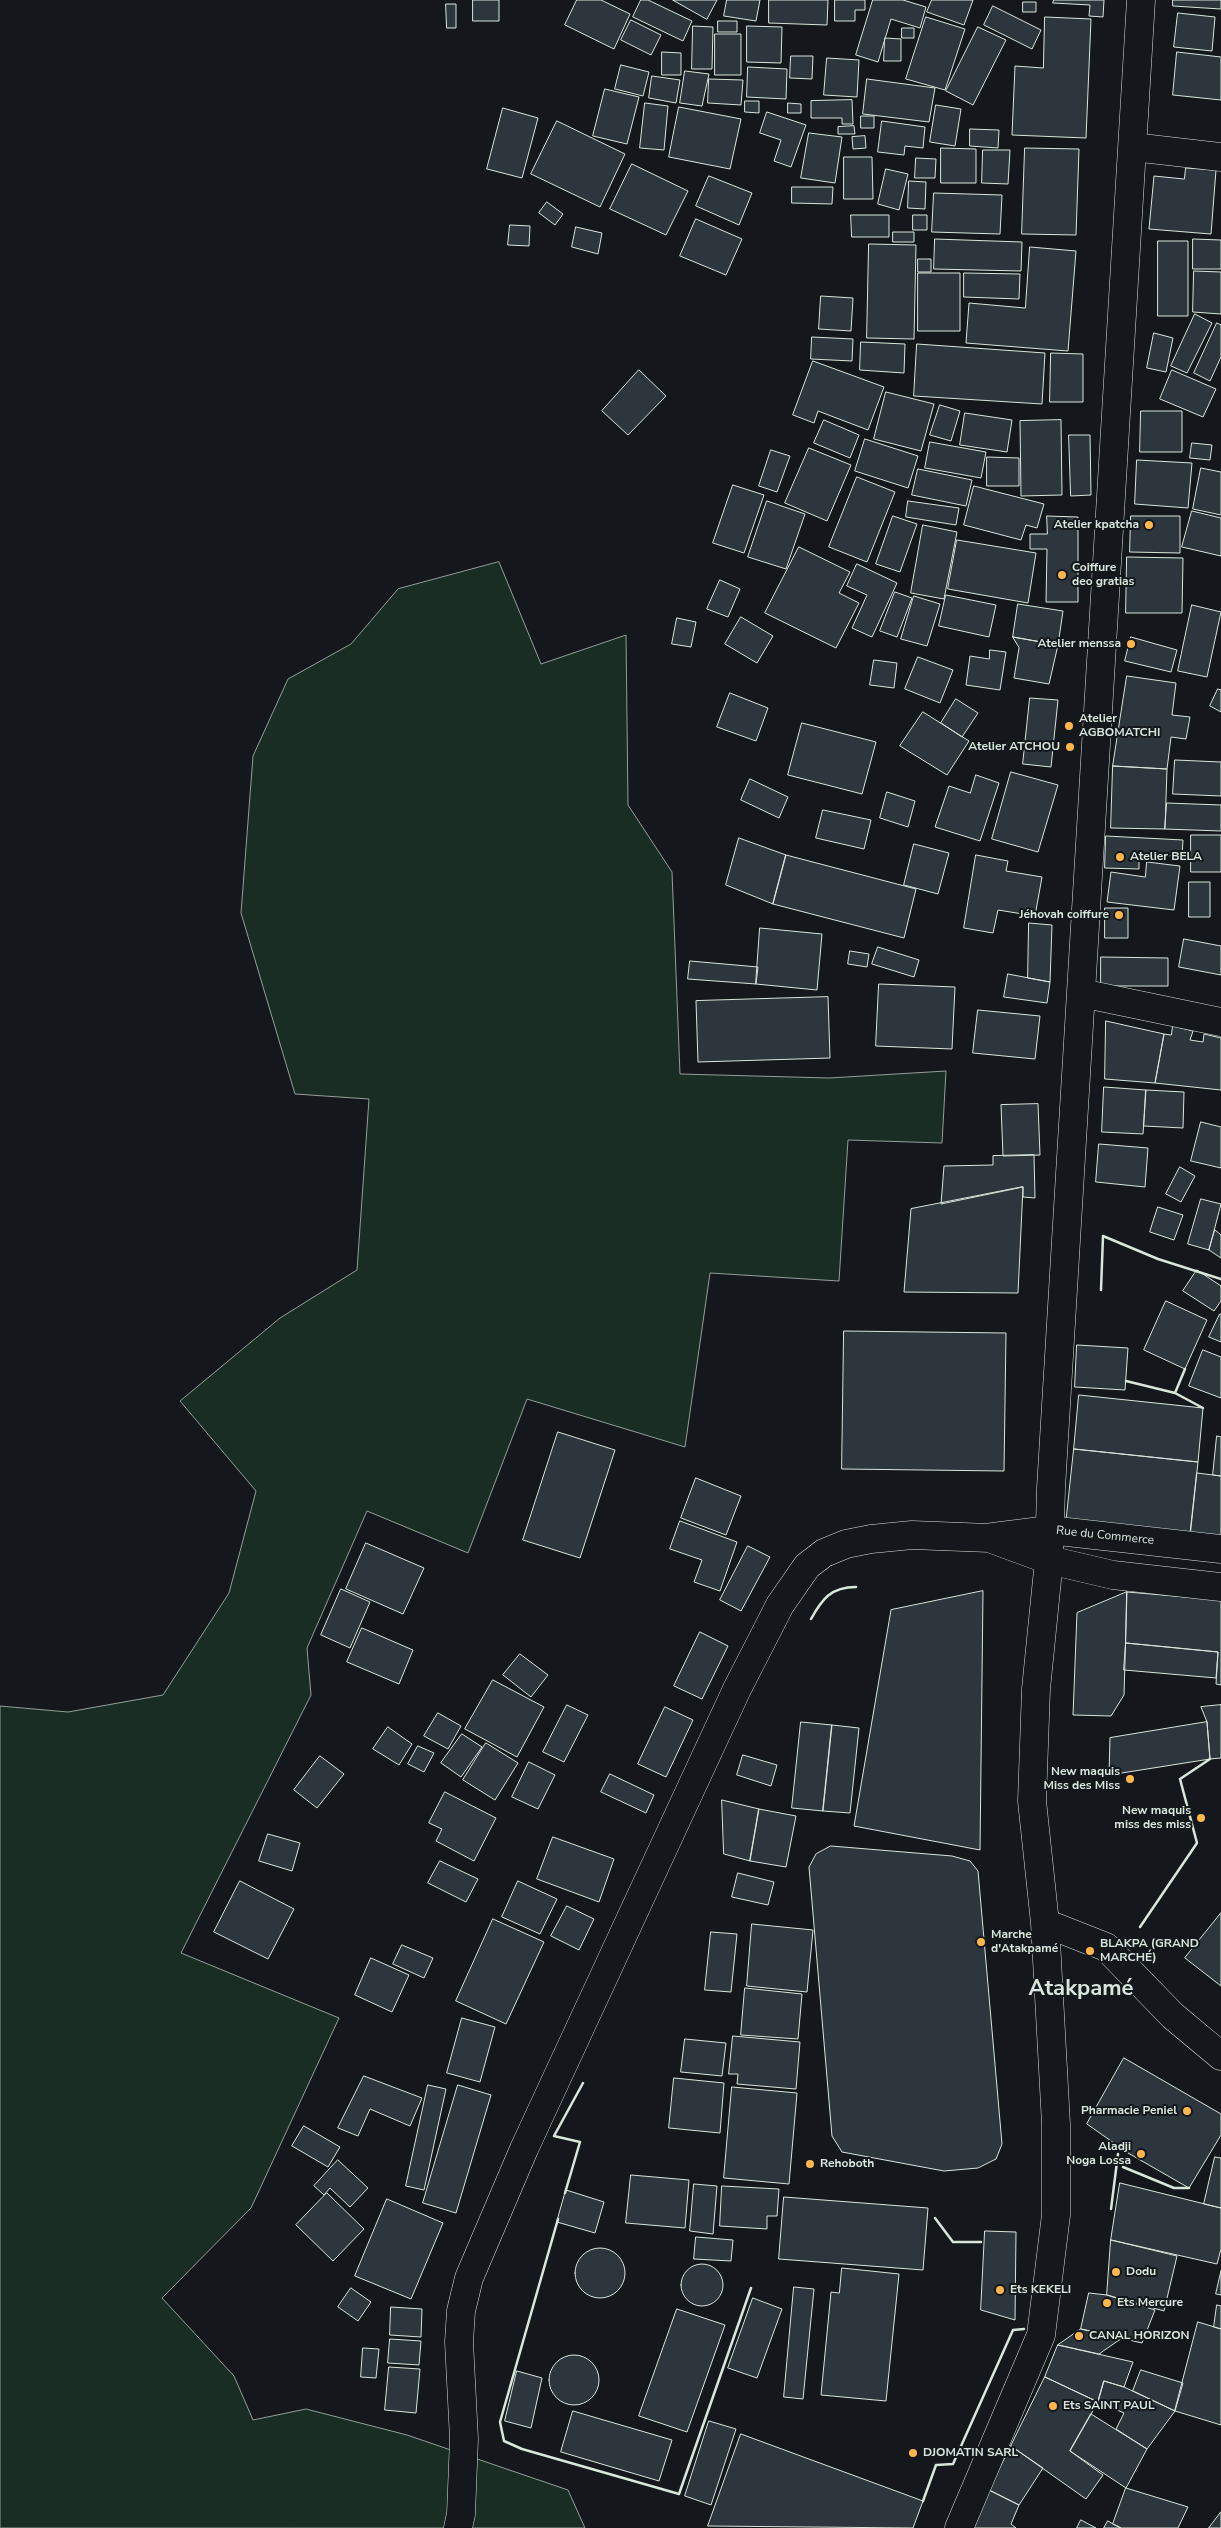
<!DOCTYPE html>
<html>
<head>
<meta charset="utf-8">
<style>
	body { margin:0 }
	canvas { display:block; background:#14181c }
</style>
</head>
<body>
<canvas width="1221" height="2528"></canvas>
<script>
const context = document.querySelector('canvas').getContext('2d');
context.lineJoin = 'round';
function fill(path, color) { context.fillStyle = color; context.fill(path, 'evenodd'); }
function trace(path, color, width, dash) { context.strokeStyle = color; context.lineWidth = width; context.lineCap = dash ? 'butt' : 'round'; context.setLineDash(dash || []); context.stroke(path); }
function label(font, color, halo, rows, align = 'center') {
  context.font = font + ' "Nunito Sans",sans-serif'; context.lineWidth = 4; context.setLineDash([]); context.textBaseline = 'middle'; context.strokeStyle = halo; context.fillStyle = color; for (const [text, x, y, turn = 0] of rows) {
    context.save(); context.translate(x, y); context.rotate((+turn || 0) * Math.PI / 180); context.textAlign = isNaN(turn) ? turn : align; if (halo) context.strokeText(text, 0, 0); context.fillText(text, 0, 0); context.restore();
  }
}
const green = new Path2D(`
	M499,562l42,102 85,-29 2,170 44,67 8,202 149,4 117,-7 -4,72 -94,-3 -9,141 -129,-8 -25,174 -158,-48 -59,154 -101,-42 -60,137 4,47 -130,258 158,65 -88,190 -89,90 72,78 19,44 53,-11 101,26 161,55 17,38h-585v-822l68,6 95,-17 66,-102 27,-102 -76,-90 100,-83 77,-48 12,-171 -74,-5 -54,-181 12,-157 35,-77 63,-35 47,-55z`);
fill(green, '#1a2d24');
trace(green, '#939e99', 1);
const building = new Path2D(`
	M473,0h26v21h-26z
	M577,0h24l29,14 -16,35 -49,-24z
	M641,0h7l44,21 -9,20 -50,-24z
	M673,0h44l-10,19z
	M727,0h33l-4,21 -32,-5z
	M769,0h59l-1,25 -58,-2z
	M835,0h30v10h-10v11h-20z
	M873,0h30l23,7 -6,21 -29,-9 -13,43 -22,-7z
	M932,0h41l-9,25 -37,-13z
	M1054,0h50l-1,17 -14,-1 1,-11 -37,-2z
	M1173,0h48v9l-48,-3z
	M1023,2h13v10h-13z
	M446,4h10v24h-9z
	M993,6l48,24 -9,19 -48,-24z
	M1178,13l37,4 -3,34 -38,-4z
	M926,17l39,12 -20,61 -39,-11z
	M1045,17l46,2 -5,119 -74,-3 3,-69 28,2z
	M631,20l30,15 -10,20 -30,-15z
	M718,21h19v11h-19z
	M693,26l20,1 -1,42h-20z
	M747,26l35,1 -1,36 -34,-1z
	M978,27l28,13 -33,65 -27,-14z
	M902,28h12v10h-12z
	M715,34h26v41h-26z
	M885,38l16,1v22h-17z
	M662,52l19,1v22h-19z
	M1177,52l44,5v43l-48,-5z
	M791,56h22l-1,23 -22,-1z
	M827,58l32,2 -2,37 -33,-2z
	M621,65l28,7 -6,24 -28,-7z
	M748,67l39,2 -1,30 -39,-2z
	M685,71l24,3 -7,32 -22,-3z
	M652,76l28,4 -4,23 -27,-5z
	M709,79l34,1 -2,25 -33,-2z
	M867,79l68,9 -6,34 -66,-8z
	M605,89l34,8 -12,47 -34,-8z
	M852,100l1,24h-11v-6h-31v-17z
	M745,101h14v12l-14,-1z
	M645,103l23,3 -4,44 -24,-2z
	M788,103l13,1v9h-13z
	M936,105l25,4 -6,37 -25,-4z
	M679,107l62,12 -11,50 -61,-12z
	M503,108l35,10 -16,60 -35,-9z
	M767,112l39,13 -15,42 -17,-6 7,-21 -21,-7z
	M861,116h13v12h-13z
	M557,121l68,33 -25,53 -69,-33z
	M882,121l43,6 -2,21 -18,-2 -1,9 -26,-3z
	M854,126l1,8h-17v-7z
	M970,129l29,1 -1,18 -28,-2z
	M809,133l33,4 -7,46 -34,-5z
	M865,136l1,12 -13,1 -1,-12z
	M941,148l35,1v34h-35z
	M1025,148l54,1 -3,86 -54,-1z
	M983,150h27l-2,34 -26,-1z
	M844,157h28l1,42h-29z
	M916,158l20,1 -1,19h-20z
	M632,164l56,27 -22,44 -56,-26z
	M1186,168l30,2 -5,64 -62,-5 5,-53 30,3z
	M886,169l22,5 -9,36 -21,-6z
	M709,176l43,17 -13,32 -43,-19z
	M909,181l17,1 -1,27 -17,-1z
	M792,187h41l-1,17 -40,-1z
	M934,193l68,2 -2,39 -68,-2z
	M547,202l16,12 -8,11 -16,-12z
	M851,215h38v22h-37z
	M913,215h14v15h-14z
	M696,219l46,20 -16,36 -46,-19z
	M510,225l20,1 -1,20 -21,-1z
	M576,227l26,6 -4,21 -26,-7z
	M893,232h21v10h-21z
	M935,239l87,3 -1,29 -87,-2z
	M1193,239l28,1v29h-28z
	M1158,241h30v75h-30z
	M869,244l47,1 -2,94 -47,-1z
	M1030,247l46,4 -8,100 -102,-8 3,-40 56,5z
	M918,259h13v13h-13z
	M1194,271l27,1v42l-28,-2z
	M918,273h42v58h-42z
	M964,273l56,1 -1,25 -55,-2z
	M821,296l32,2 -2,33 -32,-2z
	M1195,314l17,9 -25,50 -16,-7z
	M1217,323l4,2v32l-11,24 -16,-8z
	M1154,333l19,5 -7,34 -19,-4z
	M812,337l41,2 -1,22 -41,-2z
	M861,342l44,2 -1,29 -44,-3z
	M917,344l128,9 -3,51 -128,-8z
	M1051,353l32,1v48h-33z
	M813,361l71,26 -16,43 -50,-19 -4,12 -21,-8z
	M639,370l27,26 -38,39 -26,-24z
	M1172,370l44,19 -13,28 -43,-18z
	M886,392l48,12 -13,47 -47,-12z
	M940,405l20,6 -9,30 -21,-6z
	M1141,411h41v41h-42z
	M965,413l47,7 -5,32 -47,-7z
	M824,420l35,15 -9,23 -36,-15z
	M1061,420l1,75 -41,1 -1,-75z
	M1069,435h21l1,60 -20,1z
	M865,439l53,17 -10,32 -53,-17z
	M930,442l56,10 -5,26 -56,-10z
	M1192,443l20,2 -2,15 -20,-2z
	M809,448l42,17 -24,56 -42,-18z
	M771,450l19,6 -13,36 -18,-6z
	M987,457l32,1v28h-32z
	M1137,460l55,3 -4,45 -53,-4z
	M1201,468l20,4v43l-28,-6z
	M918,469l54,11 -6,26 -54,-11z
	M857,477l38,15 -28,70 -38,-15z
	M733,485l31,10 -20,58 -31,-10z
	M974,486l70,18 -7,24 -11,-3 -5,15 -57,-15z
	M767,501l38,13 -19,55 -38,-12z
	M908,501l51,7 -3,17 -50,-8z
	M1192,511l29,7v38l-39,-9z
	M893,516l24,8 -17,48 -24,-8z
	M1047,516l31,1v85h-32l1,-53h-17v-15h17z
	M1131,516h49v37l-50,-1z
	M923,525l34,7 -13,67 -33,-6z
	M957,540l79,13 -8,50 -80,-14z
	M799,547l51,25 -11,21 20,10 -23,45 -71,-35z
	M1127,557l56,1 -1,55h-56z
	M857,564l40,19 -25,54 -20,-9 15,-33 -20,-9z
	M720,580l20,9 -12,28 -21,-8z
	M895,592l17,6 -15,39 -17,-6z
	M946,595l50,10 -7,32 -50,-11z
	M914,596l26,8 -13,42 -26,-7z
	M1018,604l45,7 -5,34 -45,-8z
	M1192,605l29,7 -14,65 -29,-6z
	M741,617l32,19 -16,27 -32,-19z
	M677,618l19,4 -5,25 -19,-3z
	M1013,637l45,8 -9,39 -35,-6 5,-30z
	M1131,637l46,13 -6,22 -46,-11z
	M990,650l16,2 -6,38 -34,-5 4,-29 19,3z
	M918,657l35,13 -13,33 -35,-14z
	M874,660l23,3 -3,25 -24,-3z
	M1127,676l49,7 -4,32 18,2 -4,22 -15,-2 -4,32 -54,-3z
	M1218,689l3,1v22l-11,-6z
	M730,693l38,15 -12,33 -39,-14z
	M1030,698l28,2 -7,67 -28,-3z
	M956,699l22,14 -16,24 -21,-14z
	M923,712l46,29 -22,34 -47,-29z
	M802,723l74,19 -14,52 -74,-19z
	M1175,760l46,2v34l-48,-2z
	M1113,766l54,3 -2,60 -54,-1z
	M1011,772l47,13 -20,67 -46,-13z
	M976,775l23,8 -19,58 -45,-14 14,-41 21,7z
	M750,779l38,18 -9,21 -38,-18z
	M887,792l28,9 -7,26 -28,-9z
	M1167,803l54,2v26l-56,-2z
	M823,810l48,10 -7,29 -48,-11z
	M1191,835h30v37h-30z
	M1106,836l77,4 -1,16 -43,-1v14l-34,-1z
	M739,838l47,17 -13,49 -47,-19z
	M914,844l35,9 -11,41 -34,-9z
	M786,855l130,34 -12,49 -131,-34z
	M976,855l32,6 -2,10 36,6 -7,39 -37,-6 -5,23 -29,-5z
	M1147,862l33,4 -6,44 -67,-8 4,-30 34,5z
	M1189,882h21v35h-21z
	M1105,908h23v30h-23z
	M1029,923l23,2 -2,57 -22,-4z
	M760,928l62,6 -5,56 -61,-6z
	M1184,939l37,7v29l-42,-8z
	M878,947l41,13 -5,17 -42,-13z
	M850,951l19,3 -2,13 -19,-3z
	M1101,957l67,1v28h-67z
	M690,961l68,6 -2,17 -68,-5z
	M1008,974l42,8 -3,21 -43,-6z
	M879,984l76,3 -3,62 -76,-3z
	M828,997l2,61 -132,4 -2,-61z
	M978,1010l62,6 -5,43 -62,-6z
	M1106,1021l58,13 -9,49 -50,-4z
	M1173,1026l20,5 -3,9 13,2 1,-8 17,4v52l-66,-7 9,-49 7,1z
	M1104,1087l42,3 -3,44 -41,-2z
	M1146,1090l38,2 -1,36 -39,-2z
	M1038,1104l2,51 -37,1 -2,-51z
	M1201,1122l20,5v41l-30,-7z
	M1099,1144l49,4 -3,39 -49,-5z
	M1034,1155l1,43 -12,-1v-10l-82,17 3,-38 49,-1v-9z
	M1180,1167l15,9 -14,26 -15,-8z
	M1023,1187l-5,106 -114,-1 7,-83z
	M1201,1199l20,5 -12,46 -21,-6z
	M1158,1207l25,8 -9,25 -24,-8z
	M1215,1230l6,5v23l-12,-8z
	M1197,1270l24,16v15l-7,10 -31,-20z
	M1166,1301l41,19 -22,49 -41,-19z
	M1220,1314h1v28l-12,-5z
	M844,1331l162,2 -2,138 -162,-2z
	M1077,1345l51,3 -3,42 -50,-3z
	M1203,1350l18,7v41l-32,-12z
	M1079,1395l124,13 -5,54 -124,-13z
	M558,1432l57,18 -35,108 -57,-18z
	M1217,1436l4,1v39l-8,-1z
	M1074,1449l124,13 -8,75 -124,-13z
	M1197,1473l24,3v64l-31,-3z
	M696,1478l45,18 -15,39 -45,-17z
	M680,1521l57,21 -17,49 -26,-9 8,-22 -32,-11z
	M366,1543l58,25 -21,46 -57,-25z
	M748,1546l22,11 -29,54 -21,-11z
	M341,1589l29,13 -20,46 -29,-13z
	M983,1591l-3,259 -126,-24 37,-216z
	M1127,1592l-3,103 -13,21 -38,-1 4,-102z
	M1127,1592l94,8v85l-5,-1 2,-32 -92,-9z
	M362,1628l51,22 -14,34 -52,-22z
	M700,1632l28,14 -26,53 -28,-13z
	M1126,1643l92,9 -2,26 -92,-8z
	M520,1654l28,21 -17,22 -28,-22z
	M493,1680l51,27 -27,50 -52,-28z
	M567,1705l21,10 -24,47 -21,-10z
	M1221,1705v53l-11,1 -3,-37 -6,-15z
	M665,1707l28,13 -27,57 -28,-13z
	M438,1713l23,13 -13,23 -24,-13z
	M801,1722l31,3 -9,86 -31,-3z
	M1207,1722l3,37 -101,16 1,-37z
	M832,1725l27,3 -9,85 -27,-2z
	M388,1727l24,17 -13,21 -26,-16z
	M462,1734l20,13 -21,30 -20,-14z
	M486,1743l32,20 -23,37 -32,-20z
	M418,1746l16,7 -10,19 -16,-8z
	M743,1755l34,10 -6,21 -34,-11z
	M320,1756l24,18 -27,34 -23,-18z
	M529,1762l26,13 -17,34 -26,-12z
	M610,1774l44,21 -8,18 -45,-21z
	M445,1792l51,26 -22,43 -38,-20 6,-12 -13,-6z
	M722,1800l37,9 -9,52 -26,-7z
	M759,1809l37,7 -10,51 -36,-6z
	M268,1834l32,9 -8,28 -33,-10z
	M553,1837l61,22 -15,43 -62,-23z
	M831,1846l121,10 18,5 8,10 24,273 -6,15 -18,9 -34,3 -102,-19 -10,-16 -23,-269 7,-13z
	M440,1861l38,18 -12,23 -38,-19z
	M738,1873l36,9 -6,23 -36,-8z
	M240,1881l54,28 -26,50 -54,-27z
	M518,1881l39,18 -17,35 -38,-17z
	M567,1906l27,13 -15,31 -28,-14z
	M1221,1913v73l-36,-28z
	M493,1919l51,23 -38,82 -50,-23z
	M752,1924l61,6 -6,62 -60,-6z
	M711,1932l26,2 -6,58 -26,-2z
	M402,1945l31,13 -9,20 -31,-14z
	M371,1958l38,17 -17,37 -37,-17z
	M745,1988l57,6 -4,45 -57,-4z
	M462,2018l33,9 -15,55 -33,-9z
	M733,2036l67,6 -4,47 -59,-5 1,-10h-9z
	M685,2039l41,4 -4,33 -41,-4z
	M1124,2058l97,56v21l-32,53 -61,-35 -41,-29z
	M364,2076l58,22 -12,28 -40,-17 -12,27 -20,-8z
	M674,2078l50,5 -4,50 -51,-5z
	M428,2085l18,4 -22,101 -18,-4z
	M458,2085l33,10 -35,118 -33,-10z
	M732,2087l65,6 -8,91 -65,-6z
	M304,2126l36,21 -12,20 -36,-21z
	M1215,2157l6,1v50l-17,-4z
	M338,2160l30,28 -18,19 -20,-19 -6,7 -10,-9z
	M631,2175l58,5 -4,48 -59,-5z
	M1120,2183l101,25v41l-4,15 -106,-24z
	M694,2184l23,2 -4,48 -23,-3z
	M722,2186l57,3 -2,27h-10v13l-47,-3z
	M566,2190l38,12 -9,31 -38,-11z
	M327,2193l37,36 -31,32 -37,-36z
	M784,2197l144,11 -5,62 -144,-11z
	M387,2199l56,24 -32,76 -56,-23z
	M985,2231l31,1 -1,88 -34,-10z
	M696,2237l37,3 -2,21 -37,-2z
	M1111,2240l66,16 -13,55 -57,-16z
	M575 2273a25 25 0 1 1 50 0a25 25 0 1 1-50 0Z
	M681 2285a21 21 0 1 1 42 0a21 21 0 1 1-42 0Z
	M842,2268l57,6 -13,127 -65,-6 10,-103 8,1z
	M1221,2271v24l-5,-1z
	M794,2287l20,2 -11,110 -19,-2z
	M351,2288l20,14 -13,19 -20,-14z
	M1089,2293l18,2 48,15 -13,33 -61,-14z
	M753,2298l29,11 -25,69 -29,-10z
	M1217,2305l4,1v23l-7,-2z
	M391,2307l31,2 -1,28 -31,-2z
	M677,2309l48,16 -38,107 -48,-16z
	M1198,2322l23,7v96l-46,-14z
	M1081,2329l41,9 -23,16 -41,-9z
	M390,2339l31,2 -2,24 -31,-2z
	M1058,2345l75,17 -9,25 -20,-6 -6,21 -53,-25z
	M363,2348l16,1 -3,29 -15,-1z
	M549 2380a25 25 0 1 1 50 0a25 25 0 1 1-50 0Z
	M389,2367l31,2 -4,44 -31,-3z
	M1141,2370l42,13 -8,28 -42,-20z
	M517,2371l25,7 -11,50 -26,-7z
	M1045,2377l53,25 -28,49 33,24 -17,24 -75,-53z
	M1104,2381l20,6 51,24 -28,38 -31,-20 8,-16 -26,-11z
	M573,2411l99,29 -13,41 -98,-29z
	M1091,2414l56,35 -21,39 -56,-37z
	M709,2421l27,8 -25,76 -26,-9z
	M741,2434l182,67 -10,27 -205,-2z
	M1011,2446l32,22 -24,37 -30,-15z
	M1126,2488l62,19 -10,21h-57l-8,-4z
	M989,2490l30,15 -8,19 5,4h-45z
	M1221,2512v16h-12z
	M1081,2520l15,8h-19z
	M1108,2521l5,3 8,4h-17z`);
fill(building, '#2c363c');
trace(building, '#d8e6dc', 1);
const street = new Path2D(`
	M1133,147l88,10
	M1081,993l140,29
	M1045,1923l61,24 67,69 48,40
	M959,2528l82,-193 15,-120v-91l-11,-201 -13,-122 4,-112 13,-129 2,-72 90,-1488`);
const primary = new Path2D(`
	M993,1537l56,-7 172,19
	M458,2528l3,-14 3,-75 -5,-97 2,-31 8,-33 55,-129 213,-460 43,-84 27,-39 17,-13 22,-9 25,-5 41,-4 77,3 60,22 64,15 108,12`);
trace(street, '#d8e6dc', 29);
trace(primary, '#d8e6dc', 29);
trace(street, '#14181c', 28);
trace(primary, '#14181c', 28);
trace(new Path2D(`
	M1101,1290l2,-54 55,23 63,20
	M1126,1381l49,12 28,15
	M1175,1393l10,-24
	M811,1619c11,-20 20,-32 45,-32
	M1140,1927l57,-84 -17,-64 30,-20
	M1123,2167l51,21h15
	M565,2193l15,-51 -26,-6 29,-53
	M1111,2209l7,-55
	M935,2218l18,24h28
	M558,2219l-58,203 4,19 18,8 157,45 72,-206
	M923,2501l13,-36 17,-1 60,-134 11,-1`), '#d8e6dc', 2.5);
for (const [x, y, r, color] of [
	[1149,525,5,"#ffb74d"],
	[1062,575,5,"#ffb74d"],
	[1131,644,5,"#ffb74d"],
	[1069,726,5,"#ffb74d"],
	[1070,747,5,"#ffb74d"],
	[1120,857,5,"#ffb74d"],
	[1119,915,5,"#ffb74d"],
	[1130,1779,5,"#ffb74d"],
	[1201,1818,5,"#ffb74d"],
	[981,1942,5,"#ffb74d"],
	[1090,1951,5,"#ffb74d"],
	[1187,2111,5,"#ffb74d"],
	[1141,2154,5,"#ffb74d"],
	[810,2164,5,"#ffb74d"],
	[1116,2272,5,"#ffb74d"],
	[1000,2290,5,"#ffb74d"],
	[1107,2303,5,"#ffb74d"],
	[1079,2336,5,"#ffb74d"],
	[1053,2406,5,"#ffb74d"],
	[913,2453,5,"#ffb74d"]
]) { const dot = new Path2D(); dot.arc(x, y, r, 0, 2 * Math.PI); context.fillStyle = color; context.fill(dot); trace(dot, '#14181c', 2); }
label('bold 12px', '#d8e6dc', '#14181c', [
	["Atelier kpatcha",1139,525,"right"],
	["Coiffure",1072,568],
	["deo gratias",1072,582],
	["Atelier menssa",1121,644,"right"],
	["Atelier",1079,719],
	["AGBOMATCHI",1079,733],
	["Atelier ATCHOU",1060,747,"right"],
	["Atelier BELA",1130,857],
	["Jéhovah coiffure",1109,915,"right"],
	["New maquis",1120,1772,"right"],
	["Miss des Miss",1120,1786,"right"],
	["New maquis",1191,1811,"right"],
	["miss des miss",1191,1825,"right"],
	["Marche",991,1935],
	["d'Atakpamé",991,1949],
	["BLAKPA (GRAND",1100,1944],
	["MARCHÉ)",1100,1958],
	["Pharmacie Peniel",1177,2111,"right"],
	["Aladji",1131,2147,"right"],
	["Noga Lossa",1131,2161,"right"],
	["Rehoboth",820,2164],
	["Dodu",1126,2272],
	["Ets KEKELI",1010,2290],
	["Ets Mercure",1117,2303],
	["CANAL HORIZON",1089,2336],
	["Ets SAINT PAUL",1063,2406],
	["DJOMATIN SARL",923,2453]
], 'left');
label('12px', '#d8e6dc', '#14181c', [
	["Rue du Commerce",1105,1536,6]
]);
label('bold 22px', '#d8e6dc', '#14181c', [
	["Atakpamé",1081,1990]
]);
</script>
</body>
</html>
